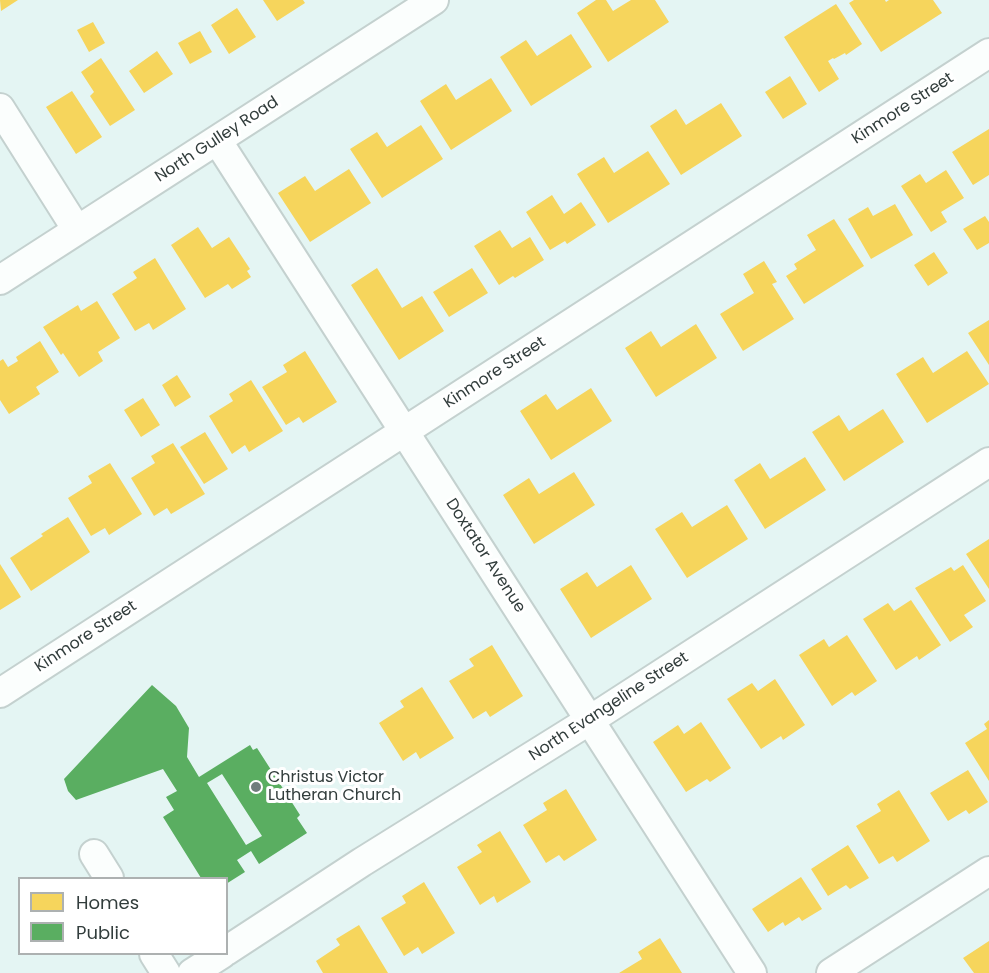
<!DOCTYPE html>
<html>
<head>
<meta charset="utf-8">
<style>
	body { margin:0 }
	#map { position:relative; width:989px; height:973px; overflow:hidden; background:#e4f5f3; font-family:Poppins,sans-serif }
	canvas { display:block }
	.legend { position:absolute; left:18px; top:877px; width:210px; height:78px; box-sizing:border-box; background:#fff; border:2px solid #adb1b1; margin:0; padding:8px 10px; list-style:none; font-size:18px; color:#323d3c }
	.legend li { display:flex; align-items:center; gap:12px; height:30px }
	.legend b { width:30px; border:2px solid #adb1b1 }
</style>
</head>
<body>
<div id="map">
<canvas width="989" height="973"></canvas>
<ul class="legend">
<li><b style="height:16px;background:#f6d55c"></b>Homes</li>
<li><b style="height:16px;background:#5aae61"></b>Public</li>
</ul>
</div>
<script>
const context = document.querySelector('canvas').getContext('2d');
context.lineJoin = 'round';
function fill(path, color) { context.fillStyle = color; context.fill(path, 'evenodd'); }
function trace(path, color, width, dash) { context.strokeStyle = color; context.lineWidth = width; context.lineCap = dash ? 'butt' : 'round'; context.setLineDash(dash || []); context.stroke(path); }
function label(font, color, halo, rows, align = 'center') {
  context.font = font + ' Poppins,sans-serif'; context.lineWidth = 6; context.setLineDash([]); context.textBaseline = 'middle'; context.strokeStyle = halo; context.fillStyle = color; for (const [text, x, y, turn = 0] of rows) {
    context.save(); context.translate(x, y); context.rotate((+turn || 0) * Math.PI / 180); context.textAlign = isNaN(turn) ? turn : align; if (halo) context.strokeText(text, 0, 0); context.fillText(text, 0, 0); context.restore();
  }
}
fill(new Path2D(`
	M0,0h18l-17,11z
	M263,0h40l2,3 -28,18z
	M596,0h10l7,11 18,-11h24l14,22 -61,40 -31,-49z
	M854,0h31l1,2 3,-2h44l9,13 -61,39 -32,-49z
	M836,4l26,40 -16,11 -1,-2 -11,6 -1,-1 -5,3 11,18 -20,13 -35,-55z
	M237,8l19,29 -27,17 -18,-29z
	M93,22l12,21 -16,9 -12,-22z
	M200,31l12,21 -22,12 -12,-21z
	M571,34l21,33 -61,39 -31,-49 26,-17 11,16z
	M157,51l16,23 -29,19 -15,-22z
	M101,58l34,52 -25,16 -20,-30 4,-4 -13,-20z
	M790,76l17,28 -24,15 -18,-27z
	M491,78l21,33 -61,39 -31,-49 26,-17 10,16z
	M72,91l30,46 -26,17 -30,-47z
	M721,103l21,33 -61,39 -31,-49 26,-17 10,16z
	M421,125l22,34 -61,39 -32,-49 27,-17 10,15z
	M989,129v46l-16,10 -21,-33z
	M648,151l22,33 -62,39 -31,-49 27,-17 10,16z
	M349,169l22,34 -61,39 -32,-49 27,-17 10,15z
	M946,170l18,28 -23,14 6,10 -16,10 -30,-46 19,-12 6,9z
	M552,195l12,19 17,-12 15,23 -29,19 -2,-3 -15,9 -24,-38z
	M895,204l18,31 -42,24 -23,-40 20,-12 5,9z
	M985,216l4,6v21l-12,7 -14,-21z
	M834,219l30,47 -60,38 -18,-28 11,-7 -3,-5 22,-14 -9,-15z
	M198,227l14,21 17,-11 21,32 -3,2 4,6 -19,12 -4,-5 -23,14 -34,-53z
	M500,230l12,18 18,-11 14,23 -29,18 -2,-2 -14,9 -25,-39z
	M934,252l14,21 -20,13 -14,-21z
	M155,258l31,51 -33,21 -4,-7 -14,8 -23,-37 25,-16 -4,-6z
	M764,261l13,21 -5,2 22,35 -51,32 -23,-37 34,-21 -11,-19z
	M377,268l25,40 20,-12 22,35 -45,29 -48,-75z
	M472,268l16,25 -39,24 -16,-25z
	M97,301l23,37 -22,14 5,9 -24,16 -16,-24 -2,2 -18,-28 35,-22 3,6z
	M989,320v45l-21,-32z
	M696,324l21,34 -61,39 -31,-49 26,-17 10,16z
	M40,341l19,31 -23,15 4,7 -31,20 -9,-14v-39l3,-2 5,8 10,-6 -2,-4z
	M305,351l32,51 -34,21 -4,-6 -13,8 -24,-38 25,-15 -4,-7z
	M967,351l22,33 -62,39 -31,-49 27,-17 10,16z
	M177,375l14,22 -16,10 -13,-22z
	M251,380l32,51 -34,21 -4,-7 -13,9 -23,-38 24,-15 -4,-7z
	M591,388l21,33 -61,39 -31,-49 26,-17 11,16z
	M143,398l17,27 -19,12 -17,-27z
	M883,409l21,33 -60,39 -32,-49 27,-17 10,16z
	M205,432l23,37 -24,15 -24,-37z
	M173,443l32,51 -34,20 -4,-6 -13,8 -23,-38 24,-15 -4,-7z
	M805,457l21,33 -61,39 -31,-49 26,-17 10,16z
	M110,463l32,51 -33,21 -4,-7 -14,8 -23,-38 24,-15 -4,-7z
	M574,472l21,33 -61,39 -31,-49 26,-17 10,16z
	M727,505l21,34 -61,39 -32,-49 27,-17 10,15z
	M68,517l22,35 -59,39 -21,-33 33,-22 -2,-2z
	M989,539v50l-23,-35z
	M0,564l21,33 -21,13z
	M631,565l21,34 -61,39 -31,-49 27,-17 10,15z
	M963,565l23,36 -22,14 9,12 -23,15 -35,-54 36,-21 3,4z
	M911,600l30,45 -22,15 -2,-4 -21,14 -33,-51 25,-16 6,8z
	M847,635l30,46 -22,15 -3,-4 -20,14 -33,-51 25,-16 5,8z
	M492,645l31,51 -33,21 -4,-6 -13,8 -24,-38 25,-15 -5,-7z
	M775,679l30,46 -22,15 -2,-4 -20,13 -34,-50 25,-16 6,8z
	M422,687l32,51 -34,21 -4,-7 -13,9 -24,-38 25,-16 -4,-6z
	M989,720v61l-24,-38 22,-14 -3,-5z
	M701,722l30,46 -21,14 -3,-3 -21,13 -33,-50 25,-17 6,9z
	M968,770l20,32 -19,12 -3,-4 -18,11 -18,-28z
	M566,789l31,51 -33,21 -5,-6 -13,8 -23,-38 24,-15 -4,-7z
	M899,790l31,51 -33,21 -4,-6 -14,8 -23,-38 25,-15 -4,-7z
	M500,831l31,51 -34,21 -3,-7 -14,9 -23,-38 25,-15 -5,-7z
	M848,845l21,33 -19,11 -4,-4 -18,11 -17,-27z
	M801,877l21,32 -20,12 -3,-4 -14,9 -2,-4 -15,10 -16,-23z
	M424,882l31,51 -33,21 -4,-7 -14,9 -23,-38 25,-15 -4,-7z
	M359,925l29,48h-65l-7,-12 24,-16 -4,-6z
	M660,938l22,35h-63l23,-14 -4,-7z
	M989,941v32h-15l-11,-15z`), '#f6d55c');
fill(new Path2D(`
	M152,685l24,21 13,22 -2,29 12,20 51,-32 3,5 4,-2 43,67 -3,3 10,15 -48,31 -8,-13 -14,9 8,12 -19,12v-6h-25l-38,-61 11,-7 -8,-13 11,-6 -14,-22 -87,31 -8,-9 -4,-12zM222,774l40,62 -16,9 -39,-62z`), '#5aae61');
const minor = new Path2D(`
	M0,108l77,122
	M217,140l535,833
	M0,280l434,-280
	M0,693l989,-640
	M94,854l15,24
	M226,951l136,-89 228,-142 399,-258
	M154,954l12,19
	M192,973l30,-19
	M831,973l158,-102`);
trace(minor, '#c4d1cf', 32);
trace(minor, '#fbfefd', 28);
for (const [x, y, r, color] of [
	[256,787,6,"#707d7c"]
]) { const dot = new Path2D(); dot.arc(x, y, r, 0, 2 * Math.PI); context.fillStyle = color; context.fill(dot); trace(dot, '#fff', 2); }
label('16px', '#323d3c', '#fff', [
	["Kinmore Street",903,109,-33],
	["North Gulley Road",217,140,-33],
	["Kinmore Street",495,373,-33],
	["Doxtator Avenue",485,556,57],
	["Kinmore Street",86,637,-33],
	["North Evangeline Street",609,707,-33]
]);
label('16px', '#323d3c', '#fff', [
	["Christus Victor",268,778],
	["Lutheran Church",268,796]
], 'left');
</script>
</body>
</html>
